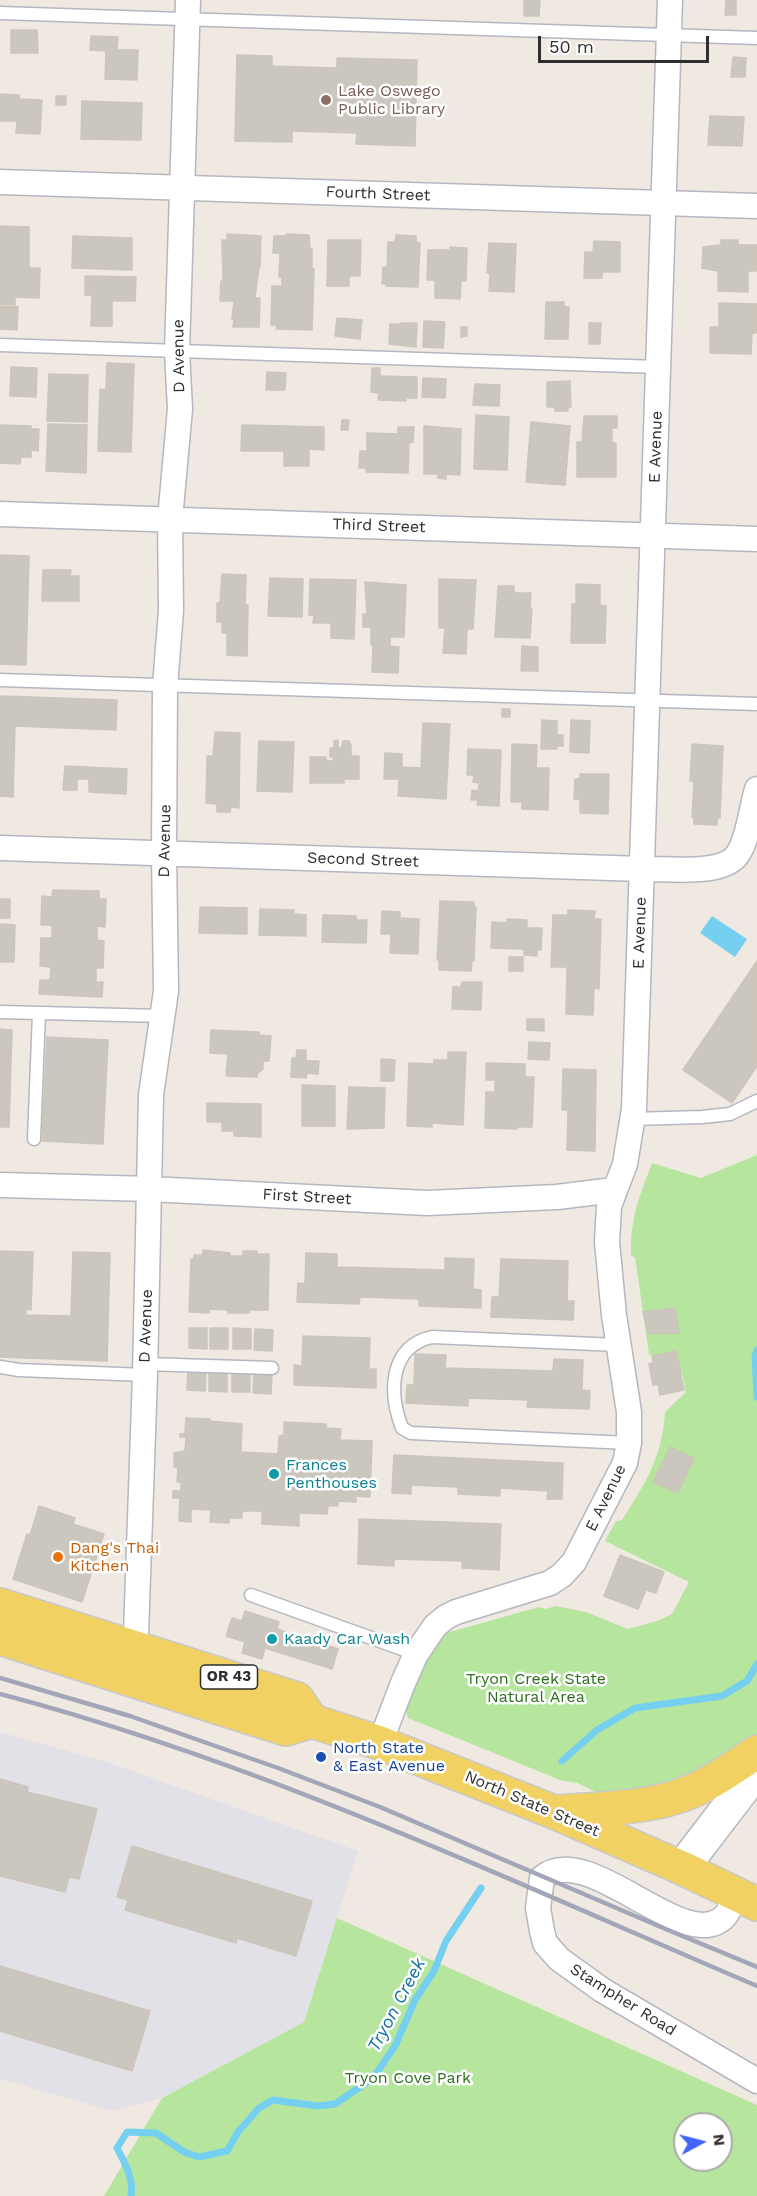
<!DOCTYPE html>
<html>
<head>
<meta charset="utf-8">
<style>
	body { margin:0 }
	#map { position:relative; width:757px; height:2196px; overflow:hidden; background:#efe9e1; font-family:"Work Sans",sans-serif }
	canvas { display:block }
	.north { position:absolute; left:673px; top:2112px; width:60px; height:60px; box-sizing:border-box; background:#fff; border:2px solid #ababab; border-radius:50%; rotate:83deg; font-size:16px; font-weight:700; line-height:24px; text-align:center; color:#2e2e2e }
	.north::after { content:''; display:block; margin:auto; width:21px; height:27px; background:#4264fb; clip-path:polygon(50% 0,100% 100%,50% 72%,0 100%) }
	.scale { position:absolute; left:538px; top:36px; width:171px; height:27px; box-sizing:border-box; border:3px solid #2e2e2e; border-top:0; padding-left:8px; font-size:18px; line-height:21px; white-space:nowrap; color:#2e2e2e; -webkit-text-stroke:4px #fff; paint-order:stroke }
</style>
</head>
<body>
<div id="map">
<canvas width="757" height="2196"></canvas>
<div class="north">N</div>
<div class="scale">50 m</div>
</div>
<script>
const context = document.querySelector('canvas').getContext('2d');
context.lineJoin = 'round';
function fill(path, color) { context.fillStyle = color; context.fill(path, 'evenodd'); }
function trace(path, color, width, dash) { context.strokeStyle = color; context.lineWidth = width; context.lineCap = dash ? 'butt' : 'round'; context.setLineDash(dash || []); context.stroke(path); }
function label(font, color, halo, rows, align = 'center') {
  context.font = font + ' "Work Sans",sans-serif'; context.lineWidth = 5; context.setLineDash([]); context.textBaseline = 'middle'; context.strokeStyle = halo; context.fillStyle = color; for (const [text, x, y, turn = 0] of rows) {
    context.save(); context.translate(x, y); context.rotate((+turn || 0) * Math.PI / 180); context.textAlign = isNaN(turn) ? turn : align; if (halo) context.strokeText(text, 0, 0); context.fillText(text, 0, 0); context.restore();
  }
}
fill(new Path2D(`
	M0,1732l107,30 251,89 -54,171 -142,76 -49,13 -113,-32z`), '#e3e1e8');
fill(new Path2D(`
	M757,1155v581l-85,52 -67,8 -28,-13 -17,-3 -152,-62 -2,-7c9,-22 22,-67 44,-79l89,-25 6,2 11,-3 30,6 42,17 29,-8 15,-7 17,-32 -84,-41 11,-20 6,-1c24,-38 40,-62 43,-108l21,-20 -4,-19 -12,-9 -21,-10 -14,-97 -4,-1c-1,-38 8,-58 21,-93l49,15z
	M337,1918l420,187v91h-653l58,-98 142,-76zM685,2124h36v36h-36z`), '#b6e59e');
fill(new Path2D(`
	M712,916l35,23 -12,18 -35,-24z`), '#75cff0');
trace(new Path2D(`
	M757,1350l-2,7 2,40
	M562,1761l35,-31 38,-22 87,-12 25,-15 10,-17
	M131,2196c3,-18 -6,-32 -14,-48l10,-16 29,1 28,19 15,5 28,-6 11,-19 21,-24 14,-8 45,6 17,-2 38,-26 22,-32 20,-46 19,-29 12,-30 35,-53`), '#75cff0', 7);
const building = new Path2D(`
	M524,0h16l-1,16h-15z
	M726,0h10v15h-11z
	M11,30h26l1,23h-27z
	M91,36l27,1 -1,13h21l-1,30 -32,-1 1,-28 -16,-1z
	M237,55l35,1v10l65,2v-10l80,2 -2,86 -59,-2 1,-11 -65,-2v11l-57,-1z
	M733,57l13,1 -1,19h-14z
	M0,94l19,1v4l23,1 -2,34 -24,-1 1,-12h-17z
	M56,96h10v9h-10z
	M82,101l60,2 -1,37 -60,-1z
	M710,116l34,1 -2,29 -34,-1z
	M0,226l29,1v41h11l-1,30 -24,-1v8l-15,-1z
	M227,234l34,2 -1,31h-1l-4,31h5l-1,29h-26l1,-8h-2l2,-18h-14l1,-20h2l-1,-41h5z
	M286,234l23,1 1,14h2v19l2,1 -2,61 -36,-1 1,-4h-6l1,-39h10v-9h-3l1,-24h-7l1,-17h12z
	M396,235l20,1v6l4,1 -2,44 -32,-1 1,-2h-5l1,-17h4l1,-25h7z
	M73,236l59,2v32l-60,-2z
	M328,240h33l-1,36h-11v10h-22z
	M721,240h17v5h19v26h-9v21l-30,-1v-20l-16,-3 1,-21 18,-2z
	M594,241l26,1v30h-18v6h-18l1,-26h8z
	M489,243l27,1 -2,48 -25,-1 1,-18h-3z
	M450,247l17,1 -1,33h-5l-1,18 -25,-1v-18h-8l1,-30h22z
	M85,276l51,1 -1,24h-23v25h-21l1,-31h-7z
	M546,302h18v5h5l-1,32h-23z
	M719,303l38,1v29h-5l-1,21 -41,-1v-26h9z
	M0,306l18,1 -1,23 -17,-1z
	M337,318l25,2 -2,19 -25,-3z
	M424,321l21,1 -2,26 -20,-1z
	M401,323h16l-1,24 -27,-3 1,-20h10z
	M589,323h12l-1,21h-11z
	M461,327h6v9l-6,1z
	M107,363l27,1 -3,88 -33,-1 2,-62 6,1z
	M11,367l26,1 -1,29 -26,-1z
	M372,368h8v8l37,1v21h-11v3l-28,-1 1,-7 -8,-1z
	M267,372l19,1 -1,17h-19z
	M49,374l39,1 -1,47 -40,-1z
	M423,378l23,1 -1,19 -23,-1z
	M570,381l1,26h-3v4h-13v-4h-8v-25z
	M475,384l25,1 -1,21 -26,-1z
	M476,415l33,2 -2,53 -33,-1z
	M584,416h33v12h-5v15h4v34h-39v-35h5z
	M342,420h7l-1,10h-7z
	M531,422l39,4 -5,59 -39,-3z
	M48,424l39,1 -1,48 -40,-2z
	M0,425l31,1v3h8l-1,22 -7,-1v7h-10l-1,7 -20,-1z
	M242,425l82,2v23l-15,-1v17h-25v-15h-43z
	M424,426l37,3 -1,46 -14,-1v5l-8,-1v-4h-14z
	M398,427h16l-1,15 -4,1 -1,30 -42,-1v-4h-7l1,-17h7v-18l31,1z
	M0,555l29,1 -3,109 -26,-1z
	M43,570h28l-1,6h9v25h-37z
	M222,574l24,1 -1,30h3l-1,51 -20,-1v-22h-5v-11h-5v-19h3z
	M270,578l33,1 -1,38 -34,-1z
	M310,579l46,1 -2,59 -23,-1v-15h-18l1,-8h-5z
	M439,579l37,1 -3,49h-6l-1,25 -23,-1 2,-25h-6z
	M365,582l41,3 -2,52h-14v9l9,1 -1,26 -26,-1 1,-27h-2v-18h-8v-13h4z
	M576,584l24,1v20l6,1 -1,37h-34l1,-39h4z
	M498,586h16v7h17l-1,16h2l-2,29 -35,-1z
	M522,646l16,1v24h-17z
	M0,696l117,4 -1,30 -101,-4 -2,71 -13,-1z
	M502,709h8v8h-8z
	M542,720l15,1v14h6v11h-6v3h-16z
	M571,720l19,1 -1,32 -19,-1z
	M423,723l27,1 -4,75 -48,-3 1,-17h-15l1,-26 17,1v13l19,1z
	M215,732l25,1 -1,75 -8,-1 -1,5h-13v-8l-11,-1 1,-47h6z
	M338,740v9l3,-1 2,-7h6l2,4v11h8v23h-15v4h-34v-26h16v4h7l1,-4h-4v-9h4v-7z
	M259,741l35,1 -2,50 -35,-1z
	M512,744l25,1 -1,23h13l-1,42 -26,-1v-7h-11z
	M692,744l31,2 -3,72h-3v7l-23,-1v-7h-2l2,-36h-4z
	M468,749l33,1 -2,56 -22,-1 1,-5h-7l1,-10 6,1 1,-8 -6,-1 1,-7h-7z
	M65,766l62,3 -1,25 -37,-2v-13h-12v11h-14z
	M580,774h29l-1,40 -28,-1v-14h-6l1,-20h5z
	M53,890l46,1v8h7l-1,28 -8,-1v14l7,1 -1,27h-7v14h7l-1,15 -63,-3 1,-14h10l1,-13 -11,-1 1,-28h11v-13h-11l1,-29 10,1z
	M0,899h10v19h-10z
	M440,901l34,1v5h2l-2,54h-2l-1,10 -32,-1v-10h-2z
	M200,907l47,1v26l-48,-1z
	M260,909l34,1v4l12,1v21l-47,-1z
	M568,910l27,1 -1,8h7l-2,70 -5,-1 -1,27 -27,-1 1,-47h-16l2,-52h15z
	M382,911l18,1v6l19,1 -1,35 -28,-1 1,-19h-10z
	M323,915l33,1v4h11l-1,23 -44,-1z
	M507,919l20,1v8h15l-1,22h-4v6l-13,-1v-6l-33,-1 1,-26 15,1z
	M0,924l15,1 -1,37h-14z
	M509,957h14v14h-14z
	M757,961v105l-25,37 -49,-33z
	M462,982h20l-1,28 -29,-1 1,-22h8z
	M527,1019h17v12l-17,-1z
	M0,1029l12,1 -3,97h-9z
	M211,1030l48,2v3l12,1 -2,25h-6v8l-6,5v3l-31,-1 2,-22 -18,-1z
	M47,1037l61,3 -5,104 -61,-3z
	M529,1042l21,1 -1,17 -21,-1z
	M297,1050h9v11h13l-1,13 -11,-1 -1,5 -15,-1 1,-19h4z
	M448,1052h18l-3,73 -31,-2v4l-25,-1 2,-63 25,1v-4h14z
	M381,1059l14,1 -1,21h-13z
	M486,1063l39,1v13h9l-2,50h-15v2l-32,-1 1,-36h9v-12h-9z
	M563,1069l33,1 -1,81 -28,-1 1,-40h-6z
	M302,1085l33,1v40h-33z
	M349,1087l36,1 -1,40 -37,1z
	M207,1103l54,1v33l-27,-1v-5h-12v-9h-15z
	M203,1250l27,3v3h13v-5h14l1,6v-3h11l-1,56h-19v3h-21v-3l-19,-1v4l-20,-1 2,-53h3v-4h9z
	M0,1251l33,1 -2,58 -5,-1v6l45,1 2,-64 37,1 -3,108 -107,-4z
	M306,1253l31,1v13l108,3v-12l29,1 -1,30 8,1v18l-62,-2v-7l-59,-2 -1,7 -62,-2 1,-19 7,1z
	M501,1259l67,2 -1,40h7l-1,19 -82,-3 1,-20h7z
	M675,1308l4,25 -31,1 -5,-22z
	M189,1328h18v21l-18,-1z
	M210,1328h18v21h-18z
	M233,1328l18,1v20h-18z
	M255,1329l18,1 -1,21 -18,-1z
	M303,1336l67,2 -1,31h7v19l-82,-3v-20l8,1z
	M676,1351l8,39 -24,5 -2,-11 -5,1 -4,-21 4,-1 -1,-7z
	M415,1354l31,1 -1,13 108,3 1,-12 29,1 -1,30 8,1 -1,18 -62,-2 1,-7 -60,-2v8l-62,-3 1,-18h7z
	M188,1370h18l-1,21 -18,-1z
	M209,1370l18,1v21l-18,-1z
	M232,1371l18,1v20h-18z
	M254,1372l18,1 -1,21 -18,-1z
	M186,1418l24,1v2l32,3 -1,28 37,2 1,-18 5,-1v-13l42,2v4l15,1 -1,11 32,1 -2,56 -14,-1v6l-18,-1v5h-10l-1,8 -28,-1v13l-37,-2v-13h-20v7h-13v5l-19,-1 1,-12 -20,-1v13l-12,-1 1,-23h-7v-7h8v-9h-4l1,-15h-4v-14l11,-2 1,-14h-6v-3h5z
	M670,1447l24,11 -16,35 -25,-11z
	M394,1455l169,8 -1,36h-15l1,-8 -48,-3v8l-42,-2v-7l-47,-2v9l-19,-1z
	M39,1506l36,12 -2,6 31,10 -22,68 -69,-23 14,-45 3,1z
	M359,1519l142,5 -2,46 -37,-2v-7l-68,-2v7l-36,-2z
	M620,1555l44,17 -8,21 -10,-3 -8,19 -34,-13z
	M245,1611l34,11 -2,7 61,20 -6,20 -67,-21 -3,11 -20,-6 3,-11 -19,-6 6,-18 10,3z
	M0,1779l28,8 -1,5 70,17 -18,70 -10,-2 -4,15 -65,-16z
	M132,1846l180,55 -16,55 -59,-18 -1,5 -111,-33 3,-10 -11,-3z
	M0,1966l150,45 -18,60 -132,-40z`);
fill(building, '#cbc7bf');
trace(building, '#cbc5ba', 1.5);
const service = new Path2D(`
	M0,13l757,25
	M0,345l658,22
	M0,680l757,24
	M0,1012l162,4
	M632,1119l70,-2 28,-3 27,-13
	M34,1139l5,-126
	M618,1345l-186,-8c-44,10 -43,57 -30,91l9,5 218,10
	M145,1364l127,4
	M0,1367l19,3 126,5
	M251,1595l165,59`);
const minor = new Path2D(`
	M0,182l757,24
	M0,514l757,25
	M0,848l642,21c26,-1 84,8 97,-17 9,-14 13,-46 18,-63
	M0,1185l150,4 277,14 130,-6 57,-7
	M135,1663l10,-288 6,-280 15,-104 -2,-138 1,-167 6,-75 -1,-92 10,-110 -3,-58 11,-351
	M380,1743l23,-60 13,-29 19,-28 11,-9 10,-5 94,-29 12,-8 12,-13 51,-99 4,-20v-31l-15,-97 -7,-73 2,-36 16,-42 9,-55 36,-1109
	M735,1895c-3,6 -5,16 -10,21 -39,42 -137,-78 -183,-38l-4,30 4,23 3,12 14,16 43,31 155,91`);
const secondary = new Path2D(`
	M682,1868l75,-98`);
const primary = new Path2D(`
	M0,1605l297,94 15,22
	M0,1638l286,91 26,-8 68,22 174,69 128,56 75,36
	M559,1812c45,-4 96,-3 138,-23 21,-10 40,-24 60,-37`);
trace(service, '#b4b7c1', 15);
trace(minor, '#b4b7c1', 27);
trace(secondary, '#b4b7c1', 36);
trace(primary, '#c9c9c9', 36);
trace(service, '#fff', 12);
trace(minor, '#fff', 24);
trace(secondary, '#fff', 33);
trace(primary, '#f2d163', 33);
trace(new Path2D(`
	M0,1678l130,38 148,52 102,39 288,123 89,37
	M0,1694c260,68 511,187 757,292`), '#a3a6b8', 4.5);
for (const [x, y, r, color] of [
	[326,100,6,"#8d6e63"],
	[274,1474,6,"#0f9aa8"],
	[58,1557,6,"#e8710a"],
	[272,1639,6,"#0f9aa8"],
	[321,1757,6,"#1a4fb4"]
]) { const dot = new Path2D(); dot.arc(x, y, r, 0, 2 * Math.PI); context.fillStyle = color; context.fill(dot); trace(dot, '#fff', 2); }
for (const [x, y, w] of [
	[229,1677,57]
]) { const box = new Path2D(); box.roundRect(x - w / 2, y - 12, w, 24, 4.5); context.fillStyle = '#fff'; context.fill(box); trace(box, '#2e2e2e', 1.5); }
label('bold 15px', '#2e2e2e', null, [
	["OR 43",229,1677]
]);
label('16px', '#785e54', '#fff', [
	["Lake Oswego",338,91],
	["Public Library",338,109]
], 'left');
label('16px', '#2e2e2e', '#fff', [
	["Fourth Street",378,194,2],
	["D Avenue",179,356,-91],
	["E Avenue",656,447,-88],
	["Third Street",379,526,2],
	["D Avenue",165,841,-89],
	["Second Street",363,860,2],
	["E Avenue",640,933,-88],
	["First Street",307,1197,3],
	["D Avenue",146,1326,-88],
	["E Avenue",606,1498,-64],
	["North State Street",532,1804,23],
	["Stampher Road",623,2000,32]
]);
label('16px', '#0d838f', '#fff', [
	["Frances",286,1465],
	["Penthouses",286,1483],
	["Kaady Car Wash",284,1639]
], 'left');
label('16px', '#c56008', '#fff', [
	["Dang's Thai",70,1548],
	["Kitchen",70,1566]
], 'left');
label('16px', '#2c6e1b', '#fff', [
	["Tryon Creek State",536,1679],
	["Natural Area",536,1697],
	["Tryon Cove Park",408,2078]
]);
label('16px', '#164399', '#fff', [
	["North State",333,1748],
	["& East Avenue",333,1766]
], 'left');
label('italic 18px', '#0d6fa3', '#fff', [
	["Tryon Creek",397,2005,-62]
]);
</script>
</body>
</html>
